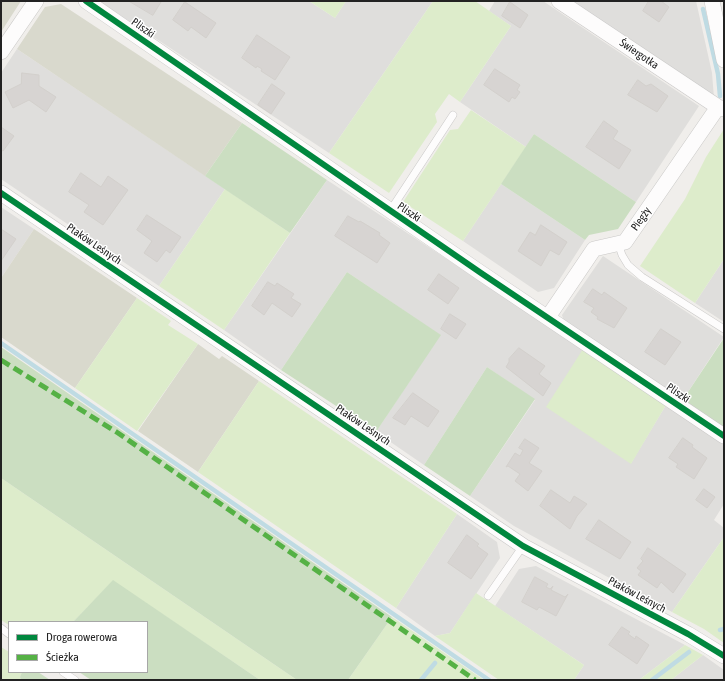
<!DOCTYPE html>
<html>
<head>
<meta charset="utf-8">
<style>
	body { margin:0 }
	#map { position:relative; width:725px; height:681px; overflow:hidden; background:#f0eeeb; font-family:"Asap Condensed",sans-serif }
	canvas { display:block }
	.frame { position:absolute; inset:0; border:2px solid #222; pointer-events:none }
	.legend { position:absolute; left:8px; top:621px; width:140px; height:52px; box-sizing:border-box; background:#fff; border:1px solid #a7a7a7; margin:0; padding:5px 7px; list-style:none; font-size:12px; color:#222 }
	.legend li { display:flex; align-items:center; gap:8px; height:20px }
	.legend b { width:20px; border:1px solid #a7a7a7 }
</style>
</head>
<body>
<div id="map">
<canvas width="725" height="681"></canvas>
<div class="frame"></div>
<ul class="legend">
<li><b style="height:5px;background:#00873e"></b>Droga rowerowa</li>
<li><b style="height:5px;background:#55b145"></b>Ścieżka</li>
</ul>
</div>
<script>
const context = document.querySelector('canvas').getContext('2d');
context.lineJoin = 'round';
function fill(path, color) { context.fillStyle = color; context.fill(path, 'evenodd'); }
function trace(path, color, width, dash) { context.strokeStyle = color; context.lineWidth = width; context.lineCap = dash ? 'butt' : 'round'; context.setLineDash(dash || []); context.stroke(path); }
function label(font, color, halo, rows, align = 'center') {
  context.font = font + ' "Asap Condensed",sans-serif'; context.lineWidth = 3; context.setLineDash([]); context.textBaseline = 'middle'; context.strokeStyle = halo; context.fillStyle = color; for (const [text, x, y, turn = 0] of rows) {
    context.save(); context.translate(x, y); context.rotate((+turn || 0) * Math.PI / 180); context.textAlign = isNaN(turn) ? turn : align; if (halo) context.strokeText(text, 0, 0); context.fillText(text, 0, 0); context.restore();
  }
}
fill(new Path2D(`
	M99,1h210l26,17 11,-17h87l-104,152z
	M495,1h48l156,105 -63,96 -102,-68 -8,13 -66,-45 51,-76 -22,-15z
	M568,1h128l16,72 2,25z
	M17,49l208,140 -66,97 -158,-107v-106z
	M327,180l256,169 48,114 35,-58 58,38v61l-10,16 10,8v9l-52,75 -158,-86 -44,-30 65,-96 -48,-33 -63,98 -48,-33 64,-97 -93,-63 -66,98 -57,-40z
	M501,184l84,56 -31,48 -16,4 -75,-51z
	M1,207l33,22 -33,49z
	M603,256l121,81 -42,64 -118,-79 -2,-7z
	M724,259v63l-29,-19z
	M457,514l40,28 3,16 -50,75 -15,3 -39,-28z
	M536,566l149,79 -46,35h-65l10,-15 -89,-59 24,-37z
	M703,655l21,15v10h-53z`), '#dfdedc');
fill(new Path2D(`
	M1,1h20l-20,31z
	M61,4l181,119 -37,53 -188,-127 28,-42z
	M34,229l103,69 -62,90 -74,-51v-59z
	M198,344l21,15 3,-3 37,25 -61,91 -60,-41z`), '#d9d9cd');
fill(new Path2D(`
	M309,1h37l-11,17z
	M433,1h42l36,25 -51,76 -11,-8 -14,20 2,8 -48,71 -60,-40z
	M471,110l55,37 -63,94 -60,-39 47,-72 8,-1z
	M724,129v130l-29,44 -55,-37 45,-67 21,-42z
	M225,189l65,44 -66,97 -65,-44z
	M137,298l34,23 -3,4 30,19 -61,87 -62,-43z
	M583,349l83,56 -35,59 -85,-57z
	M259,381l198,133 -61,94 -198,-136z
	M1,478l296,202h-37l-147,-99 -40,41h-64v3l-8,-5z
	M724,537v106l-20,-14 -32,-17z
	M476,593l108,72 -10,15h-75l-64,-44 15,-3z
	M392,617l92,63h-136z
	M685,645l18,10 -32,25h-32z
	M1,647l8,5v20h13l-2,5 1,3h-20z`), '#ddeccb');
fill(new Path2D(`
	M242,123l85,57 -37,53 -85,-57z
	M534,134l102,68 -18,27 -29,6 -4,5 -84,-56z
	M347,272l94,63 -65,97 -95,-62z
	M724,338v91l-42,-28z
	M1,347l391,270 -44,63h-51l-296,-202z
	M487,367l48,32 -65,97 -46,-31z
	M113,580l147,100h-169l-12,-8h68v-50h-74z
	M22,672h16l12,8h-29l-1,-3z`), '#cbdec1');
trace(new Path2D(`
	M703,9l15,65 2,22
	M1,343l488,337
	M720,630l4,-1
	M421,680l14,-17
	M652,680l37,-28`), '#bfdbe3', 4.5);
const building = new Path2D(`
	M129,1h30l2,1 -8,13z
	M649,1h12l8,6 -10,15 -16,-11z
	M185,2l31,21 -10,15 -15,-11 -3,4 -15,-11z
	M510,2l18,13 -8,13 -18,-12z
	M257,35l33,22 -15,23 -14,-9 1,-2 -5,-3 -1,2 -14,-10z
	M495,69l25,16 -3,5 3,2 -5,7 -3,-2 -3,5 -25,-17z
	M22,73l17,2v11l17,11 -10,15 -17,-12 -16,8 -8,-16 16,-8z
	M638,80l8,6 5,-2 17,12 -11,16 -29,-17z
	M272,84l13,9 -14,21 -13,-9z
	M604,121l14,10 -5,8 18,11 -12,19 -33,-22z
	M1,127l13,9 -11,15 -2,-1z
	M81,173l20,14 7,-11 20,14 -25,35 -19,-13 5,-7 -20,-13z
	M147,215l34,22 -11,16 -4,-3 -9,12 -13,-9 8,-12 -15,-11z
	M348,216l11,6 1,-1 20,12 -1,2 11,8 -13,20 -42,-27z
	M541,225l26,17 -8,13 -9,-5 -9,16 -23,-15 12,-19 5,3z
	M1,229l15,10 -15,22z
	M439,274l20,14 -11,16 -20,-14z
	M268,282l7,4 2,-3 17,11 -3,4 10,6 -9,13 -20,-14 -8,12 -12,-9z
	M593,289l9,6 2,-3 23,16 -13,20 -17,-9 1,-2 -7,-5 3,-4 -10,-6z
	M450,314l16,10 -10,15 -15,-10z
	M661,329l20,13 -16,23 -20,-13z
	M519,348l26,18 -6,8 12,9 -8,13 -37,-29 3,-5v-3z
	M413,393l26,18 -11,16 -17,-11 -6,9 -12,-7z
	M683,438l10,7 -1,2 15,11 -13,21 -18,-12 2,-3 -9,-6z
	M525,439l14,9 -10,15 13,8 -14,20 -13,-10 5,-7 -12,-8 -2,1 9,-14 5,3 3,-6 -4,-2z
	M704,489l11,8 -8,11 -11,-8z
	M551,490l19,13 4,-7 13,8 -10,12 -7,13 -30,-23z
	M599,520l32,22 -11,17 -34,-20z
	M467,535l12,9 -2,2 11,8 -17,25 -23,-16z
	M648,548l38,26 -13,19 -12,-11 -4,6 -19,-13 3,-4 -4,-3 6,-7 -2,-2z
	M535,577l13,7 -2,3 4,2 3,-3 -2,4 14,7 3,-3 -12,22 -17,-9 -2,3 -15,-8z
	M622,627l8,5 -2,2 7,5 1,-3 13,9 -12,19 -28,-19z`);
fill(building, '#d7d4d2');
trace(building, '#d3d0cc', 1);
const service = new Path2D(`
	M390,211l63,-96
	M618,243l4,12 6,10 14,12 82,52
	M488,596l35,-50
	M1,628l8,6
	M63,672l12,8`);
const minor = new Path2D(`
	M86,1l395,272 243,163
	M559,1l159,106 6,2
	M712,1l12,59
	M1,52l35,-51
	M1,193l522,353 165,88 36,22
	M548,317l46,-68 31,-7 93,-135`);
trace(service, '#c9c8c7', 8);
trace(minor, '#c9c8c7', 16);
trace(service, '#fdfcfc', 7);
trace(minor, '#fdfcfc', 15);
trace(new Path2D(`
	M1,360l117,73 357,247`), '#55b145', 5, [10, 5]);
trace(new Path2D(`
	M86,1l395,272 243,163
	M1,193l522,353 165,88 36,22`), '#00873e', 6);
label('11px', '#222', '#fff', [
	["Pliszki",143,28,35],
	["Świergotka",639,54,34],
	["Pliszki",409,212,34],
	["Piegży",641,219,-55],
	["Ptaków Leśnych",94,244,34],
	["Pliszki",678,393,34],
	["Ptaków Leśnych",363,425,34],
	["Ptaków Leśnych",637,595,28]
]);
</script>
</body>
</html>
